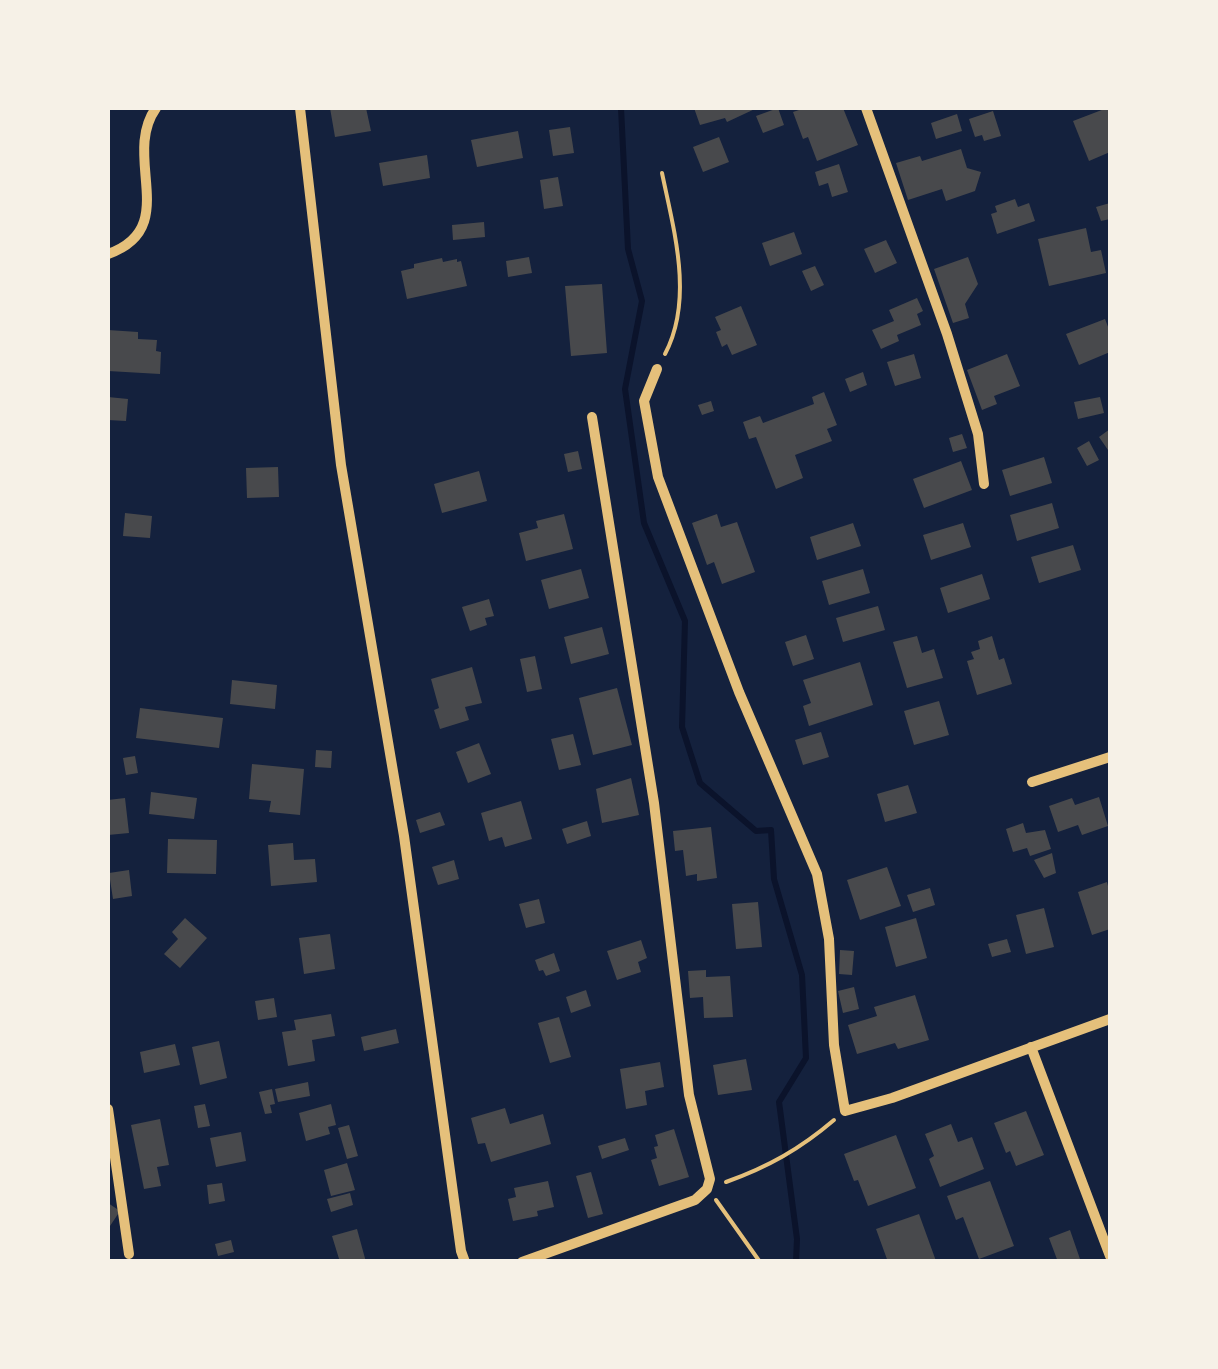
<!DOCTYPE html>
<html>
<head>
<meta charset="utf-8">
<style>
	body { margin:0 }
	#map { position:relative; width:1218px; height:1369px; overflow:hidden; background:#14213d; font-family:Merriweather,serif }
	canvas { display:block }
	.frame { position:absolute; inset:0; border:110px solid #f6f1e7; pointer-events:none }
</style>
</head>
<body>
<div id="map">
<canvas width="1218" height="1369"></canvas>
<div class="frame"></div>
</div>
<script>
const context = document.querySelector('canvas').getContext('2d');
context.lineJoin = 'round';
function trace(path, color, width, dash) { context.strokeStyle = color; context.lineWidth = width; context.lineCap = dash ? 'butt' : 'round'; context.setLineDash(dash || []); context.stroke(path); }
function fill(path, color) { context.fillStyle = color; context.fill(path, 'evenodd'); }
trace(new Path2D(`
	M621,108l7,141 14,52 -17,88 19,134 41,98 -3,106 18,56 56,48 15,-1 3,49 28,96 4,83 -27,44 18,137 -1,23`), '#0b132b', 6);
fill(new Path2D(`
	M330,108h36l5,23 -36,6z
	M694,108h63l-30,14 -2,-4 -25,7z
	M778,108l6,17 -21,8 -7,-17z
	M805,108h38l15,37 -41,16 -9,-24 -5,2 -10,-27z
	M1107,108h3v44l-21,9 -16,-40z
	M993,111l8,25 -17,5 -2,-6 -7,2 -6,-18z
	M957,114l5,17 -26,8 -5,-16z
	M570,127l4,26 -21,3 -4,-26z
	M518,131l5,27 -46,9 -6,-27z
	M719,137l10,25 -26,10 -10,-25z
	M961,149l6,19 14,4 -6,19 -29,10 -4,-12 -34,11 -12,-37 24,-7 2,5z
	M427,155l3,23 -47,8 -4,-23z
	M839,164l9,28 -16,5 -4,-14 -9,3 -4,-14z
	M558,177l5,29 -19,3 -4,-29z
	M1015,199l3,8 11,-4 6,18 -38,13 -6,-20 6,-2 -2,-6z
	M1110,203v16l-9,2 -5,-14z
	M484,222l1,15 -32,3 -1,-15z
	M1086,228l5,24 10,-2 5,23 -57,13 -11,-47z
	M794,232l8,22 -32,12 -8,-23z
	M886,240l11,23 -22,10 -11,-24z
	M529,257l3,16 -24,4 -2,-16z
	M968,257l10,27 -13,20 4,14 -16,5 -19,-54z
	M442,258l1,4 14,-3v3l4,-1 6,25 -60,13 -6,-28 13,-3v-4z
	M815,266l9,19 -13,6 -9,-20z
	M602,284l5,69 -36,3 -6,-70z
	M917,298l6,13 -6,3 4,11 -24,10 2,6 -18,8 -9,-19 22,-9 -5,-11z
	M741,306l16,39 -25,10 -5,-11 -5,3 -6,-15 5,-2 -6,-13z
	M1105,319l5,13v20l-31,13 -13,-31z
	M108,330l30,2v7l19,1 -1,11 5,1 -1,22 -52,-3z
	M914,354l7,24 -26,8 -8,-24z
	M1007,354l13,32 -26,10 3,8 -15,6 -15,-40z
	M863,372l4,13 -17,7 -5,-13z
	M824,392l13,33 -10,4 5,12 -37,14 8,23 -27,11 -20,-52 -7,2 -6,-17 17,-6 3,7 51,-19 -2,-7z
	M108,397l20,2 -2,22 -18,-1z
	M1100,397l4,16 -26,6 -4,-17z
	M711,401l3,10 -12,4 -4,-10z
	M1110,429v19l-2,2 -9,-13z
	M962,434l5,14 -14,4 -4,-14z
	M1089,441l10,19 -12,6 -10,-18z
	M578,451l4,18 -14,3 -4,-18z
	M1044,457l8,26 -42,13 -8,-26z
	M961,461l11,29 -48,18 -11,-29z
	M278,467l1,30 -32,1 -1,-30z
	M479,471l8,30 -45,12 -8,-29z
	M1052,503l7,25 -42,13 -7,-26z
	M125,513l27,3 -2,22 -27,-2z
	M564,514l9,35 -47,12 -7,-28 19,-5 -2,-7z
	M717,514l4,13 16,-5 18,50 -33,12 -8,-22 -7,3 -15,-42z
	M853,523l8,23 -44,14 -7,-23z
	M963,523l8,24 -40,13 -8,-25z
	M1073,545l8,25 -42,13 -8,-26z
	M581,569l8,29 -40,11 -8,-29z
	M863,569l7,24 -41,12 -7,-24z
	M982,574l8,25 -42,14 -8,-25z
	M489,599l5,17 -9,2 2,7 -17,6 -8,-24z
	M878,606l7,24 -42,12 -7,-24z
	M602,627l7,27 -38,10 -7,-27z
	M806,635l8,24 -21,7 -8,-24z
	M917,636l5,17 12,-4 9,29 -36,10 -14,-46z
	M992,636l7,24 5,-2 8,26 -35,11 -10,-34 7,-2 -3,-7 9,-3 -2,-8z
	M535,656l7,33 -15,3 -7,-33z
	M860,662l13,43 -64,21 -6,-20 8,-3 -8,-23z
	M472,667l10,36 -17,4 4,13 -29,9 -6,-19 5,-2 -8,-29z
	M232,680l45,5 -2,24 -45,-5z
	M617,688l15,57 -39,10 -14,-57z
	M939,701l10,34 -35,10 -10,-34z
	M140,708l83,10 -4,30 -83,-10z
	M821,732l8,25 -26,8 -8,-25z
	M573,734l8,31 -22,5 -8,-31z
	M479,743l12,31 -23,9 -12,-31z
	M316,750l16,1 -1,17 -16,-1z
	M135,756l3,17 -12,2 -3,-17z
	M252,764l52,5 -4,46 -31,-3 2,-11 -22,-2z
	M631,778l8,37 -37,8 -6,-34z
	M908,785l9,28 -32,9 -8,-28z
	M151,792l46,6 -3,21 -45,-5z
	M1099,797l9,29 -26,9 -4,-10 -20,7 -9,-26 23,-8 3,7z
	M125,798l4,35 -21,2v-35z
	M521,801l11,38 -27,8 -3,-10 -13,4 -8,-28z
	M440,812l5,13 -25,8 -4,-13z
	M587,821l4,15 -24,8 -5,-15z
	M1023,823l3,10 19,-3 6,19 -21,7 -3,-8 -14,4 -7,-23z
	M711,827l6,51 -20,3v-7l-11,2 -3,-26 -8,1 -2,-20z
	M168,839l49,1 -1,34 -49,-1z
	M293,843l1,17 21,-1 2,23 -46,4 -3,-41z
	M1052,853l4,20 -12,5 -10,-18z
	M454,860l5,19 -21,6 -6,-18z
	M887,867l14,39 -41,14 -13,-40z
	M129,870l3,26 -19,3 -4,-26z
	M1107,882l3,12v35l-18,6 -14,-43z
	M930,888l5,17 -22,7 -6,-17z
	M539,899l6,24 -19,5 -7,-24z
	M758,902l4,45 -26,2 -4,-45z
	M1044,908l10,39 -28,7 -10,-39z
	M185,918l22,20 -27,30 -16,-14 14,-15 -6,-7z
	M916,918l11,40 -31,9 -11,-40z
	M330,934l5,35 -31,5 -5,-36z
	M1007,939l4,13 -19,5 -4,-13z
	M641,940l6,18 -9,4 3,10 -24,8 -10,-29z
	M840,950l14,1 -2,24 -13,-1z
	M554,953l6,18 -14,5 -3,-6 -4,1 -4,-11z
	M706,970v7l24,-1 3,41 -29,1 -1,-21 -13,1 -2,-27z
	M854,987l5,22 -16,4 -5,-22z
	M586,990l5,16 -20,7 -5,-16z
	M915,995l14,45 -31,9 -3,-6 -38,11 -9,-29 29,-9 -3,-9z
	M274,998l3,19 -19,3 -3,-19z
	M331,1014l4,22 -23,4 3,21 -27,5 -6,-34 14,-2 -2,-10z
	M559,1017l12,40 -21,6 -12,-40z
	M396,1029l3,14 -35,8 -3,-14z
	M219,1041l8,37 -27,7 -8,-38z
	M175,1044l5,21 -36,8 -4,-21z
	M746,1059l6,31 -34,5 -5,-30z
	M660,1062l4,25 -19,4 2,14 -21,4 -6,-40z
	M308,1082l2,14 -32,6 -3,-13z
	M272,1089l3,15 -5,1 2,8 -7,1 -6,-22z
	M205,1104l5,22 -12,2 -4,-22z
	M331,1104l5,21 -8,2 2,7 -24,7 -7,-28z
	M505,1108l5,16 33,-10 8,30 -60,18 -6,-19 -7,1 -7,-26z
	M1026,1111l18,44 -28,11 -6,-15 -4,2 -12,-30z
	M160,1119l9,46 -12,2 4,19 -17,3 -13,-64z
	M951,1124l7,18 14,-5 12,32 -44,18 -11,-28 5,-3 -9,-22z
	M349,1125l9,31 -11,3 -9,-31z
	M674,1129l15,48 -30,9 -8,-26 6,-2 -3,-11 4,-1 -3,-11z
	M241,1132l5,29 -30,6 -6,-29z
	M896,1135l20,53 -48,18 -10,-26 -4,1 -10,-27z
	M625,1138l4,12 -27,9 -4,-13z
	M347,1163l8,27 -24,6 -7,-26z
	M591,1172l12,42 -15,4 -12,-42z
	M548,1181l6,26 -17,4 1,5 -25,5 -5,-22 8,-2 -2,-9z
	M990,1181l24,65 -35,13 -16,-42 -7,3 -9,-24z
	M222,1183l3,18 -16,3 -2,-19z
	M350,1193l3,12 -22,7 -4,-13z
	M108,1203l12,8 -12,18z
	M919,1214l17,47 -48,1 -12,-33z
	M357,1229l9,33h-26l-8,-26z
	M1070,1230l10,29 -22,3 -9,-24z
	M231,1240l3,12 -16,4 -3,-12z`), '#48494c');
trace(new Path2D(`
	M662,173c12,58 32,126 3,181
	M726,1182c42,-15 74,-33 108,-62
	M716,1200l44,62`), '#e5c07b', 4);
trace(new Path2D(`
	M300,108l41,357 63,371 57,415 4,11
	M866,108l81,226 31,100 6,50
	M108,254c74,-26 13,-97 48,-146
	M657,369l-13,32 14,76 81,215 78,182 12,65 5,106 11,66 47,-13 218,-79
	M1032,782l78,-25
	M1031,1047l79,209
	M108,1109l21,145
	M522,1262l173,-62 12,-11 3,-10 -21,-84 -35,-292 -62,-386`), '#e5c07b', 10);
</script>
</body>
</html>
